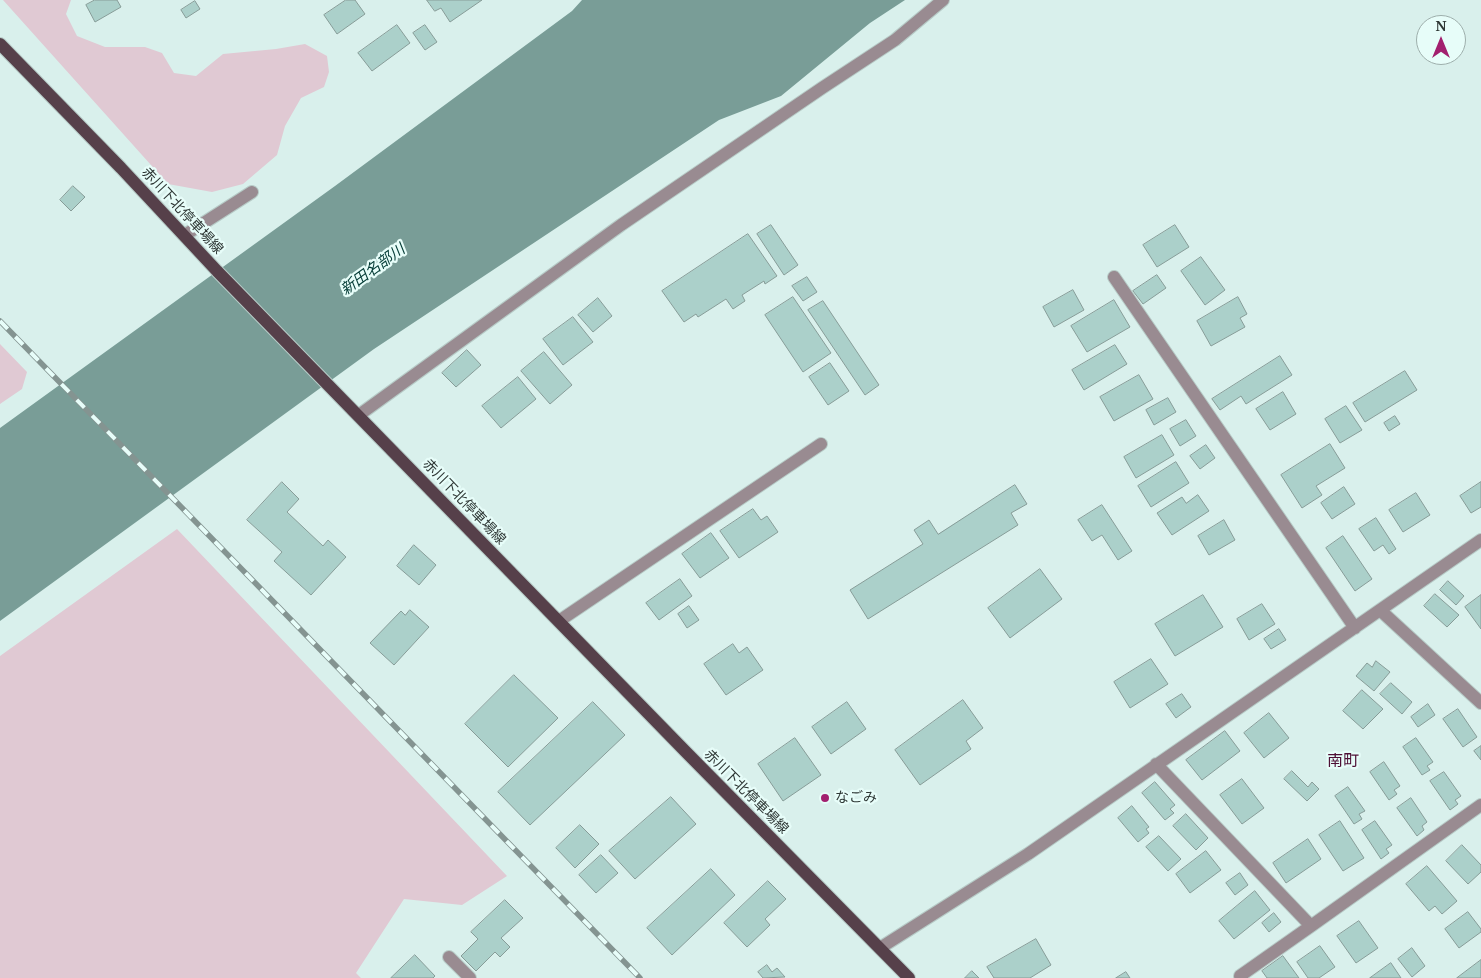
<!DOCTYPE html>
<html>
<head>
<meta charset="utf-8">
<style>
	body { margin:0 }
	#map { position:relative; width:1481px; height:978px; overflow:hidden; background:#d9f0ec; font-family:"Noto Serif",serif }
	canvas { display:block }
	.north { position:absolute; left:1416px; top:15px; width:50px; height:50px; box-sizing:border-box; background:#e7fdf9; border:1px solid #9daeab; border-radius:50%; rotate:0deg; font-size:14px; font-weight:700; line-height:20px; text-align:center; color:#2e3735 }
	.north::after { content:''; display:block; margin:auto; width:18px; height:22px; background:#a2206f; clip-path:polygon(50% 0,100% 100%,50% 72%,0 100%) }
</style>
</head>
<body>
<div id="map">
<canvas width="1481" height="978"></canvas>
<div class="north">N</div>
</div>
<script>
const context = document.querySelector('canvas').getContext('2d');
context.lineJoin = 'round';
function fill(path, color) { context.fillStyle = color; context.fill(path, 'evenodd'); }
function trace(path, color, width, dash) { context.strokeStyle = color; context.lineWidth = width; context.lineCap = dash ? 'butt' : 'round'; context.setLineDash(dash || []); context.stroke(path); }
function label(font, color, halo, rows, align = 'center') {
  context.font = font + ' "Noto Serif","Noto Sans JP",serif'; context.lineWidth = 4.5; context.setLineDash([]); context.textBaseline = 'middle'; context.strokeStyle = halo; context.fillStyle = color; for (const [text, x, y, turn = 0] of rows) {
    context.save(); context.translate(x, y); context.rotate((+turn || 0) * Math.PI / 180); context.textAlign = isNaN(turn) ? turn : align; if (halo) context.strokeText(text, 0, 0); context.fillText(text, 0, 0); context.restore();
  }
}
fill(new Path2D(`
	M3,0h68l-5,14 11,22 28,11h40l17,6 12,20 22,3 27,-22 53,-5 29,-5 22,12 2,16 -5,15 -23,11 -16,28 -8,29 -34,29 -31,8 -44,-8z
	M0,344l27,28 -5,17 -22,15z
	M177,529l330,347 -45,29 -58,-6 -48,74 5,5h-361v-322z`), '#e0c9d3');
fill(new Path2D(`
	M582,0h323l-35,23 -89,73 -62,24 -345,229 -374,272v-193l335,-242 237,-175z`), '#799d97');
const building = new Path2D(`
	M95,0h22l4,7 -26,15 -9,-17z
	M346,0h9l10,14 -28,20 -13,-19z
	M427,0h55l-32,22 -9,-14 -6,3z
	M195,1l5,8 -14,9 -5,-8z
	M397,25l13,18 -38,28 -14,-18z
	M425,25l12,17 -12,8 -12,-17z
	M73,186l12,11 -14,14 -11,-11z
	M771,225l27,40 -14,10 -27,-41z
	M1175,225l14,22 -32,20 -14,-22z
	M748,234l29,42 -12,8 -1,-3 -22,14 3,6 -12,8 -7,-10 -28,18 -2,-3 -12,8 -22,-31z
	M1201,257l24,33 -20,15 -24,-34z
	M1157,275l9,13 -23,16 -10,-13z
	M807,277l10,15 -14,9 -11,-15z
	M1073,290l11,20 -30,17 -11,-20z
	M793,297l38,56 -28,19 -38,-57z
	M1238,297l9,17 -7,4 5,9 -34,19 -14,-25z
	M598,298l14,18 -19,16 -15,-17z
	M1114,300l16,27 -43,25 -16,-26z
	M823,301l56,84 -14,10 -57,-85z
	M573,317l20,25 -30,23 -20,-26z
	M1115,345l12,19 -43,26 -12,-20z
	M467,350l14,15 -25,22 -14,-14z
	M544,352l28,33 -22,19 -29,-33z
	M1280,356l12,19 -46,29 -5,-8 -21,14 -8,-11z
	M830,363l19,28 -21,14 -19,-28z
	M1405,371l12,19 -52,32 -12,-19z
	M1139,375l14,24 -39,22 -14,-24z
	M518,377l18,22 -35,29 -19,-22z
	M1283,392l13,22 -26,16 -14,-21z
	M1168,398l8,14 -22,13 -8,-15z
	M1346,406l16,24 -22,13 -15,-24z
	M1395,416l5,8 -11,7 -5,-8z
	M1186,420l10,16 -16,10 -10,-17z
	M1162,435l12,20 -38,23 -12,-21z
	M1330,444l15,24 -29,18 6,9 -20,13 -21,-33z
	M1206,445l9,13 -15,11 -10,-13z
	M1176,462l13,21 -38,24 -13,-21z
	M282,482l17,17 -12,13 36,34 5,-6 18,17 -35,38 -37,-34 8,-9 -35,-32z
	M1481,482v25l-10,6 -11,-17z
	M1015,485l12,19 -16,9 7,12 -150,94 -18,-29 73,-46 -9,-14 15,-10 9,14z
	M1344,487l11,17 -23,15 -11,-16z
	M1416,493l14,22 -27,17 -14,-22z
	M1198,495l11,16 -37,24 -15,-22 25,-16 4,6z
	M1102,505l30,46 -14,9 -16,-25 -10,6 -14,-21z
	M753,509l8,11 6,-4 11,16 -39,26 -19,-27z
	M1376,518l20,31 -7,5 -6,-9 -9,6 -15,-22z
	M1224,520l11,20 -26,15 -11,-19z
	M711,533l18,25 -29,20 -18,-24z
	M1343,536l29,43 -17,12 -29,-43z
	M414,545l22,20 -17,20 -22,-19z
	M1040,569l22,30 -52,39 -22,-30z
	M680,579l12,17 -33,24 -13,-17z
	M1448,581l16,15 -8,9 -16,-15z
	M1435,594l24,21 -12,12 -23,-21z
	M1203,595l20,32 -48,29 -20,-32z
	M1481,595v34l-16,-22z
	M1262,604l13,20 -26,16 -12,-21z
	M689,606l10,14 -12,8 -9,-14z
	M410,610l19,17 -35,38 -24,-22 31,-32 4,4z
	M1279,629l7,11 -15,9 -7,-10z
	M733,644l6,9 8,-6 16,23 -37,25 -22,-31z
	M1151,659l17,25 -38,24 -16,-26z
	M1376,661l14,11 -16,19 -18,-15 11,-13 5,4z
	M514,675l44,43 -50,49 -43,-43z
	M1391,683l21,19 -10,12 -22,-20z
	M1362,690l21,19 -20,20 -20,-18z
	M1182,694l9,13 -15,11 -10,-14z
	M963,700l20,28 -17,13 5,8 -51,36 -25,-35z
	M593,702l32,33 -95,90 -32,-33z
	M847,702l19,27 -35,25 -19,-27z
	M1428,704l7,11 -17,12 -7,-10z
	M1458,709l19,28 -14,10 -20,-28z
	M1269,713l20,25 -25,20 -20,-25z
	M1225,731l15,20 -38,29 -16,-20z
	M795,738l26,37 -38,26 -25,-37z
	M1416,738l17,24 -6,4 3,4 -8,5 -19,-28z
	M1481,746v14l-7,-9z
	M1384,762l16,24 -6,4 3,4 -8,6 -19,-28z
	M1292,771l16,16 4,-5 7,7 -12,12 -23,-22z
	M1444,772l17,24 -6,4 3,4 -8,6 -20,-29z
	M1242,779l22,29 -22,16 -22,-29z
	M1155,782l20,23 -5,4 4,4 -9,7 -23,-27z
	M1348,787l17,24 -6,3 3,5 -8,5 -19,-28z
	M671,797l25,27 -61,55 -26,-28z
	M1411,798l16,24 -5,4 2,4 -7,6 -20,-28z
	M1132,806l17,21 -3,2 3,4 -11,9 -20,-24z
	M1186,814l22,24 -12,12 -23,-24z
	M1340,821l24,37 -21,13 -24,-36z
	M1375,821l17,24 -6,4 3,4 -8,6 -19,-29z
	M580,825l19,19 -24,24 -19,-20z
	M1159,836l22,23 -13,12 -22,-24z
	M1308,839l13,20 -35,24 -13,-20z
	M1462,845l19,20v7l-13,12 -22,-23z
	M1206,851l15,19 -31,23 -14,-19z
	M601,855l17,18 -22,20 -17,-18z
	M1427,866l30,35 -15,13 -7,-8 -6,5 -23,-27z
	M711,869l24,26 -63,60 -25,-27z
	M1240,873l8,12 -13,10 -9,-12z
	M768,881l18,18 -21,20 5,6 -23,22 -23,-24z
	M1255,891l15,19 -36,29 -15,-18z
	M505,900l18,18 -22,20 9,9 -10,10 -5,-5 -19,19 -15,-15 17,-17 -7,-7z
	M1468,912l13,17v3l-22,16 -14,-19z
	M1274,913l7,9 -12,10 -7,-9z
	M1359,921l19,27 -22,15 -19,-27z
	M1036,939l15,26 -21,13h-36l-7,-11z
	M1320,946l15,21 -16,11h-11l-11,-16z
	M1412,948l13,18 -13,11 -14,-18z
	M415,955l20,21 -2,2h-42z
	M1283,956l16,22h-32l-5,-7z
	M1481,960v18h-24z
	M1391,963l10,15h-31z
	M767,965l5,7 5,-4 8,9 -22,1 -5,-6z
	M972,971l7,7h-14z
	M1126,972l4,6h-14z`);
fill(building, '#abd0ca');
trace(building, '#879c98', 1);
const minor = new Path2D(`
	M185,235l67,-43
	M1114,277l241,351
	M359,415l262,-190 201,-137 73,-48 48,-40
	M1380,610l101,93
	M559,621l262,-177
	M1156,764l155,162 170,-121
	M880,948l148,-94 453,-314
	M449,957l21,21
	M1242,978l-2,-2 71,-50`);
const major = new Path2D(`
	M0,44l121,124 96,103 468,480 224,227`);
trace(minor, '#b7cbc7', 14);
trace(major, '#b7cbc7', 14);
trace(minor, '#998b91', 12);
trace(major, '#56404a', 12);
const rail = new Path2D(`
	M0,321l640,657`);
trace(rail, '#849491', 5.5);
trace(rail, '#e7fdf9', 4, [11]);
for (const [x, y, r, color] of [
	[825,798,5,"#a2206f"]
]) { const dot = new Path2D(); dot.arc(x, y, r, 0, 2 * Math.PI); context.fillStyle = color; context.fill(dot); trace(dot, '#e7fdf9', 2); }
label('14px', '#2e3735', '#e7fdf9', [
	["赤川下北停車場線",182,211,47],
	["赤川下北停車場線",464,502,46],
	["赤川下北停車場線",746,792,45]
]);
label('14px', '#2e3735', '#e7fdf9', [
	["なごみ",835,798]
], 'left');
label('italic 15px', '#003933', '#e7fdf9', [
	["新田名部川",373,270,-36]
]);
label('16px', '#4e1035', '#e7fdf9', [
	["南町",1343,761]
]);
</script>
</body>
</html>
